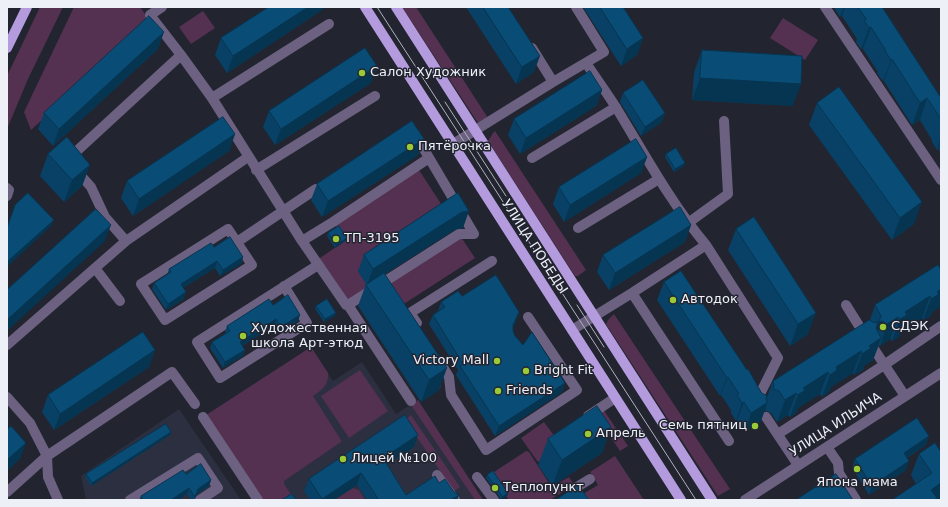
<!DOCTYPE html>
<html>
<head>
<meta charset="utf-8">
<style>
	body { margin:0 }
	#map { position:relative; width:948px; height:507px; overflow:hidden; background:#222530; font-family:"DejaVu Sans",sans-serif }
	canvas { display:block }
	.frame { position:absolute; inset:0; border:8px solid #eef0f8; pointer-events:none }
</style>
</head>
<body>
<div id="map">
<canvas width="948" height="507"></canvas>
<div class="frame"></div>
</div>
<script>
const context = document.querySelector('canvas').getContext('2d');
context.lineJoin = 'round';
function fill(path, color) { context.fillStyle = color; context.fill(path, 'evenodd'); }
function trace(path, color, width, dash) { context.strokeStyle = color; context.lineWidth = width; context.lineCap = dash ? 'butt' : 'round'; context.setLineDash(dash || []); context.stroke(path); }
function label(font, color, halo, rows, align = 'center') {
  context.font = font + ' "DejaVu Sans",sans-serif'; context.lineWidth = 3; context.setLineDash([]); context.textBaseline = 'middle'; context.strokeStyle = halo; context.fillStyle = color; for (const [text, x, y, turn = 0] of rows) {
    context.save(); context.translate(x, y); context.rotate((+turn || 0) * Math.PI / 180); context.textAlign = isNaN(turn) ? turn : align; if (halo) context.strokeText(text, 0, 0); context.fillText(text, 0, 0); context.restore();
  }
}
fill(new Path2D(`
	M311,347l22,34 29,-19 34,52 22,-14 65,100h-227l-54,-82z
	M179,409l62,91h-155l-5,-24z`), '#2b2f3f');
fill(new Path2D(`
	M40,7h23l-35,72 -21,50v-53z
	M74,7h66l10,14 -119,109 -7,-18z
	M402,7h14l72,111 -10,5z
	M203,11l12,17 -24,16 -12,-17z
	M783,18l35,22 -13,20 -35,-22z
	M495,131l91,139 -8,6h-3l-87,-135 5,-8z
	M417,167l30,46 -89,58 12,18 -24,16 -29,-45 28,-19 -12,-19z
	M459,234l16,24 -79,51 44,70 1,7 -2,4 -48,-76 -11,-30z
	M614,314l116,175 -12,7 -112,-172 2,-4z
	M311,347l17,26c1,12 -6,17 -15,23l28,44v2l-57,39v3l11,16h-37l-55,-83z
	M360,370l28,41 -39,27 -28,-42z
	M418,400l65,100h-8l-64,-95z
	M603,409l25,37 -8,5 -25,-37z
	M411,415l49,72 -6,4 -49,-71z
	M544,422l17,23 -23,17 -17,-24z
	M526,451l3,1 27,42 -1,3 -5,3h-41l-18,-26z
	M615,456l29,44h-65l-1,-3 20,-12 -8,-13z
	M569,477l5,8 -16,10 -5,-9z
	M353,488l6,2 6,10h-30z`), '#543051');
trace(new Path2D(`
	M162,7l-12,8 31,40 31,43 90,143 44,64h2l63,96
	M825,7l116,173
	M553,82l51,-30 -28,-45
	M212,98l117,-74
	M415,134l59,100
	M453,144l100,-62 -21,-34
	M532,158l84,-51
	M256,170l119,-74
	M7,188l2,2 -2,6
	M688,223l40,-29 -4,-73
	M578,228l81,-49
	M228,229l24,36 -87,55 -24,-36z
	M126,241l-21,-24 -14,-30 -24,-27 114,-105
	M302,241l31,-19 96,-64
	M237,242l79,-53
	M706,245l72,113 -21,42 2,4
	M95,268l25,33
	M284,286l23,37 -87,55 -23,-36 121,-77
	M632,293l97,148
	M348,305l111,-71h15
	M846,305l20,32
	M417,323l-7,-10 82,-52
	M572,330l60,-37 74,-48c-35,-42 -61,-90 -89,-136 -10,-16 -21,-31 -31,-46
	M7,345l119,-104 122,-84
	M874,349l31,47
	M439,361l10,16 2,18 35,55 91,-60 -49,-73
	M7,397l23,26 17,33 1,21 10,23
	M588,416l27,-18
	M203,417l55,83
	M766,417l32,48
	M778,434l106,-69 57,-39
	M827,447l11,16 1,10 17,27
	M437,475l18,25
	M477,477l17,23
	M572,490l18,-11
	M7,492l40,-36 125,-84 23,32
	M130,500l68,-42 20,30 -18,12
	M745,500l196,-127`), '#6c6181', 10);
trace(new Path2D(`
	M365,7l316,493
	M396,7l316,493
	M7,48l20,-41`), '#b39bdd', 10);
trace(new Path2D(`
	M377,7l319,493
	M445,102l61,94
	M577,305l27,42`), '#b1b3bc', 1);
fill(new Path2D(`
	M269,7h55l-2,3 -95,63 -12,-18 6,-17z
	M466,7h42l26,65 -18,12z
	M583,7h40l20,31 -6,17 -16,11z
	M835,7h47l59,91v55l-3,-4 -1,1 -5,-8v-2l-12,-20 -8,5 -28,-44h-1l-6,-8 1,-1 -15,-23h-2l-5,-7 1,-3 -15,-23 -2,1 -5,-8z
	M158,49l-105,97 -15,-17 6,-16z
	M702,50l91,56 -101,-6 2,-28z
	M377,66l-6,17 -96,62 -12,-18 6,-16z
	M602,90l-6,16 -76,48 -12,-19 6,-16z
	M623,93l39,29 -21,14 -21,-34z
	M817,103l97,121 -22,16 -83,-115z
	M235,134l-6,17 -96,65 -12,-18 6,-17z
	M424,139l-6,16 -96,62 -11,-17 6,-16z
	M48,154l42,11 -8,21 -18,16 -24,-26z
	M666,154l19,9 -1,3 -10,6 -9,-15z
	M647,157l-6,16 -77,49 -11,-18 6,-17z
	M458,193l5,35 -7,1 -71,45 54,116 -18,12 -63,-96 8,-22 -8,-13 6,-16z
	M691,225l-6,17 -76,48 -12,-18 6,-17z
	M736,229l72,105 -18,12 -62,-96z
	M328,233l19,5 -2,3 -10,7 -8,-12z
	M214,247l29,10 -2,7 -21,12 -5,-8 -32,20 1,11 -18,11 -14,-21 2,-6 13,-8 2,-6z
	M941,270v36l-9,6 -1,4 -8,4 -1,-2 -21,13 -2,6 -7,4 -2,-2 -10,7 -1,-1 -6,15 -9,6 -1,4 -9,5 -1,-2 -22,14 -2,5 -7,5 -2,-3 -22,14 -1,4 -7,5 -2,-2 -11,7 -6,-9 -6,-2 1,-4v-1l-5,15 -16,10 -8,-11 -1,1 -5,-8v-3l-10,-15 -1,1 -63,-96 7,-18 97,110 5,8 7,-19 97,-61 5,-15z
	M462,296l54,25 -3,7v3l2,5 8,9 42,38 -3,9 -67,44 -39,-61 2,-5 -29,-46 4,-9 5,-4 3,-9z
	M273,305l25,16 -20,12 -4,-7 -32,20 3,4 -2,6 -20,12 -13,-20 2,-6 14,-9 -1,-1 2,-6z
	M316,306l19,10 -11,6 -9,-13z
	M155,350l-6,17 -95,63 -12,-18 6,-17z
	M611,427l-9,26 -50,33 -14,-21 10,-26z
	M171,432l-1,3 -79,51 -6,-9 1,-3z
	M929,436l-3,9 -19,13 -1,12 -37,25 -17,-27 3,-9z
	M414,447l-27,18 19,30 33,-12 18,17h-90l-10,-15 -24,15h-23l-6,-9 5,-12z
	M941,452v48h-49l24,-16 -5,-9 8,-21z
	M186,474l25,6 -2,6 -13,9 -2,5h-3l-4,-6 -9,6h-39l2,-4z
	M487,475l21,18 -1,3 -7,4 -1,-4 -13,-18z`), '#084165');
fill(new Path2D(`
	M308,7h16l-2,3 -95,63 6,-17z
	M844,7h1l-3,9 -2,1z
	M871,27l-8,22h-2l8,-21z
	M164,32l-6,17 -105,97 6,-17z
	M643,38l-6,17 -16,11 6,-17z
	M540,56l-6,16 -18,12 6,-17z
	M892,59l-8,22h-1l8,-21z
	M377,66l-6,17 -96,62 6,-16z
	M700,78l101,6 -8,22 -101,-6z
	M602,90l-6,16 -76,48 6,-16z
	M927,98l-7,22 -8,5 8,-22z
	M665,113l-3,9 -21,14 4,-9z
	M235,134l-6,17 -96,65 6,-17z
	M941,138v4l-3,7 -1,1z
	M424,139l-6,16 -96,62 6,-16z
	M647,157l-6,16 -77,49 6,-17z
	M685,163l-1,3 -10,6 1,-3z
	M90,165l-8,21 -18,16 8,-22z
	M922,202l-8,22 -22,16 8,-22z
	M469,211l-6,17 -7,1 -89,56 6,-16 89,-57z
	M54,220l-3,6 -44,41v-5z
	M111,225l-6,16 -98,90v-11z
	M691,225l-6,17 -76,48 6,-17z
	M347,238l-2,3 -10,7 1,-3z
	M243,257l-2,7 -21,12 3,-6z
	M217,261l-2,7 -36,22 2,-6z
	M941,289v17l-9,6 -1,4 -8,4 8,-21 6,-7z
	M186,292l-2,7 -18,11 2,-6z
	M930,296l-8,22 -21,13 -2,6 -7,4 8,-22 5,-7z
	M519,312l-3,9 -6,13 3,-9z
	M336,313l-1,3 -11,6 1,-3z
	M816,313l-8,21 -18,12 8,-22z
	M300,315l-2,6 -20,12 3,-6z
	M898,317l-8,22 -10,7 7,-22z
	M276,319l-2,7 -36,22 2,-6z
	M882,321l-8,22 7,-5 -8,22 -9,6 -1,4 -9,5 8,-21 16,-32z
	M155,350l-6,17 -95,63 6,-16z
	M245,350l-2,6 -20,12 2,-6z
	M861,351l-8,22 -22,14 -2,5 -7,5 8,-22 6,-8z
	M447,368l-8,22 -18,12 8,-22z
	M828,372l-8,22 -22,14 -1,4 -7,5 8,-22 5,-7z
	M728,377l-7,18 -1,1 7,-18z
	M565,383l-3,9 -67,44 4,-10z
	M796,393l-8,22 -11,7 8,-22z
	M744,402l-7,18 -1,1 6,-18z
	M767,403l-6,18 -16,10 6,-18z
	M611,427l-9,26 -50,33 10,-26z
	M171,432l-1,3 -79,51 1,-3z
	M418,435l-4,12 -36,23 5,-12z
	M929,436l-3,9 -26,17 4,-9z
	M26,443l-6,16 -13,12v-11z
	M909,461l-3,9 -37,25 3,-9z
	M361,473l-4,12 -24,15h-12l1,-1z
	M211,480l-2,6 -13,9 -2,5 4,-11z
	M941,483v17h-13l3,-10z
	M189,488l-2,6 -9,6h-7z
	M508,493l-1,3 -7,4 2,-3z
	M459,495l-2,5h-6z`), '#063552');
const building = new Path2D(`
	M269,7h39l-75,49 -12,-18z
	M483,7h25l32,49 -18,11z
	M600,7h23l20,31 -16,11z
	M858,7h24l59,91v21l-14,-21 -7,5 -28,-44 -1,1 -6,-9h1l-15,-24 -2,1 -5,-8 2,-1z
	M149,16l15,16 -105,97 -15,-16z
	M365,48l12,18 -96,63 -12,-18z
	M702,50l100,6 -1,28 -101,-6z
	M590,71l12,19 -76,48 -12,-19z
	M643,80l22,33 -20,14 -22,-34z
	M839,87l83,115 -22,16 -83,-115z
	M223,117l12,17 -96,65 -12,-18z
	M412,121l12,18 -96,62 -11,-17z
	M67,137l23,28 -18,15 -24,-26z
	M636,139l11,18 -77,48 -11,-18z
	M676,148l9,15 -10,6 -9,-15z
	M28,193l26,27 -47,42v-34l8,-23z
	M458,193l11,18 -7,1 -89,57 -9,-14z
	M680,207l11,18 -76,48 -12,-18z
	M96,209l15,16 -104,95v-30z
	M754,217l62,96 -18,11 -62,-95z
	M339,226l8,12 -11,7 -8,-12z
	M230,237l13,20 -20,13 -6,-9 -36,23 5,8 -18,12 -14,-21 17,-11 -2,-3 42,-26 3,4z
	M938,265l3,5v19l-4,3 2,2 -8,5 -1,-3 -25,16 2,3 -7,4 -2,-2 -11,7 -5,-3 -4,1 -2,6 5,10 -12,8 2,2 -9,6 -1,-3 -25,16 1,3 -7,5 -2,-3 -25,16 2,2 -7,5 -2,-2 -11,7 -6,-9 -6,-2 1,-3 -1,-5 96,-61 6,3 4,-2 2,-5 -6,-11z
	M681,271l66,99 1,-1 13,23 2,2 4,1 -1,4 1,4 -16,10 -7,-11 -2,1 -5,-8 2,-1 -11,-17 -1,1 -63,-96z
	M384,273l63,95 -18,12 -63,-95z
	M496,275l23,37 -6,13v6l2,5 8,9 9,-13 33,51 -66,43 -39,-60 3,-2 -30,-49 12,-8 -4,-5 17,-11 4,5z
	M288,295l12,20 -19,12 -5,-8 -36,23 5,8 -20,12 -13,-20 18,-11 -3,-5 42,-27 4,6z
	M327,299l9,14 -11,6 -9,-13z
	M143,332l12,18 -95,64 -12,-19z
	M597,406l14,21 -49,33 -14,-21z
	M405,415l13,20 -35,23 23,37 29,-19 4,7 6,-4 9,13 5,3 -8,5h-72l-18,-27 -39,26 -13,-20z
	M917,418l12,18 -25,17 5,8 -37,25 -17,-27z
	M166,424l5,8 -79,51 -6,-9z
	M11,426l15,17 -19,17v-30z
	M935,443l6,9v31l-10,7 6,8 -3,2h-42l40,-27 -13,-19z
	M201,464l10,16 -13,9 -3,8 -6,-9 -18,12h-28l-2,-4 42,-26 3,4z
	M493,471l15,22 -6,4 -2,-4 -13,-18z
	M836,474l17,26h-57z
	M578,485l11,15h-33z
	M292,494l4,6h-14z`);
fill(building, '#094c75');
trace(building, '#063552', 1);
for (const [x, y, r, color] of [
	[362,73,4,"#98cb37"],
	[410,147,4,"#98cb37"],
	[336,239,4,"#98cb37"],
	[673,300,4,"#98cb37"],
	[883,327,4,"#98cb37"],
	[243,336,4,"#98cb37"],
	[497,361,4,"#98cb37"],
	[526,371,4,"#98cb37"],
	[498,391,4,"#98cb37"],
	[755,426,4,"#98cb37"],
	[588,434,4,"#98cb37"],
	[343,459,4,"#98cb37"],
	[857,469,4,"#98cb37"],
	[495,488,4,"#98cb37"]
]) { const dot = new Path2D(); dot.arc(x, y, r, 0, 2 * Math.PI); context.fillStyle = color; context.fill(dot); trace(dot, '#222530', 1.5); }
label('13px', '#eef0f8', '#222530', [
	["Салон Художник",370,73],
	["Пятёрочка",418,147],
	["ТП-3195",344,239],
	["Автодок",681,300],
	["СДЭК",891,327],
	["Художественная",251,329],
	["школа Арт-этюд",251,344],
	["Victory Mall",489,361,"right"],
	["Bright Fit",534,371],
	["Friends",506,391],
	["Семь пятниц",747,426,"right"],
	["Апрель",596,434],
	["Лицей №100",351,459],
	["Япона мама",857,483,"center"],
	["Теплопункт",503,488]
], 'left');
label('13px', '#eef0f8', '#222530', [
	["УЛИЦА ПОБЕДЫ",534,247,57],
	["УЛИЦА ИЛЬИЧА",836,425,-33]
]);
</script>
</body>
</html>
